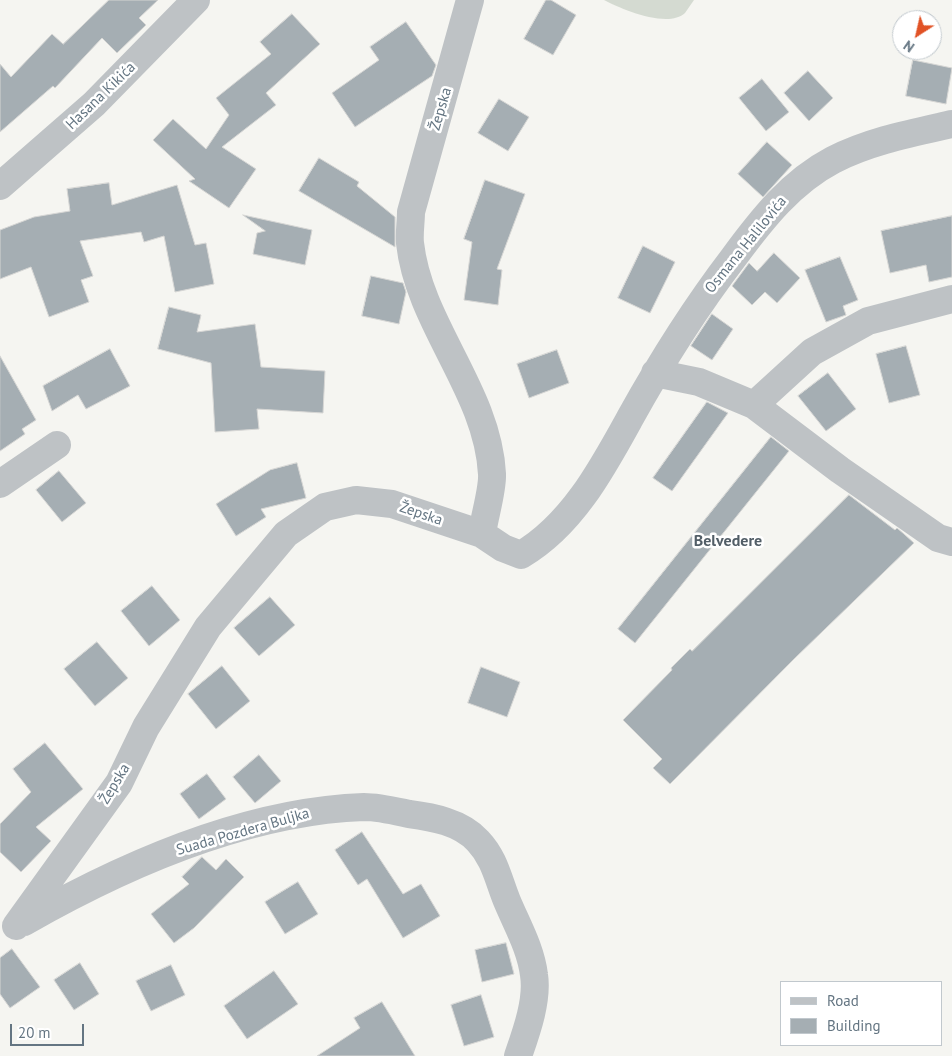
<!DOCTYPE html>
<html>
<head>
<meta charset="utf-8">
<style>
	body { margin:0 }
	#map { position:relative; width:952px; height:1056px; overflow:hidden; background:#f5f5f1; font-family:"PT Sans",sans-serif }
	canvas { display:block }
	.legend { position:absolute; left:780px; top:981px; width:162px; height:65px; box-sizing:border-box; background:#fff; border:1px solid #c1c8cd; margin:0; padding:6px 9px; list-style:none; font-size:15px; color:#647582 }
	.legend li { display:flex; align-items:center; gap:10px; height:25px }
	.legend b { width:25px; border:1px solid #c1c8cd }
	.north { position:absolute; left:892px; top:10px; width:50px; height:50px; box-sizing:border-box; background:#fff; border:1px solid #c1c8cd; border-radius:50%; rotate:215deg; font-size:14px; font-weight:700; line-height:20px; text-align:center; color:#647582 }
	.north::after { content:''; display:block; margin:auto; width:18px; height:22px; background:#e15225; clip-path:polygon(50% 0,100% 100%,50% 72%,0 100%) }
	.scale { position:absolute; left:10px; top:1024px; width:74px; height:22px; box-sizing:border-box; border:2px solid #647582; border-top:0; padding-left:6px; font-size:15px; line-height:18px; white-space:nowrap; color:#647582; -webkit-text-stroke:4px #fff; paint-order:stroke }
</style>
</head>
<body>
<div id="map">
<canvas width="952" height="1056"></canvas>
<ul class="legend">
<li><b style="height:6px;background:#bec2c5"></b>Road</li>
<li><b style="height:14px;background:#a5aeb3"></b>Building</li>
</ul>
<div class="north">N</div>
<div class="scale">20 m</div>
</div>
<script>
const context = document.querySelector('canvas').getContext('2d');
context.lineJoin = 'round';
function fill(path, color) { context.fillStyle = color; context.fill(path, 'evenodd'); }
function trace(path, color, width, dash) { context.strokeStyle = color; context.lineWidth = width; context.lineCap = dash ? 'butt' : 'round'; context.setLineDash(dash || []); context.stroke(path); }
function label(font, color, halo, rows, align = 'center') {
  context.font = font + ' "PT Sans",sans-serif'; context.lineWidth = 5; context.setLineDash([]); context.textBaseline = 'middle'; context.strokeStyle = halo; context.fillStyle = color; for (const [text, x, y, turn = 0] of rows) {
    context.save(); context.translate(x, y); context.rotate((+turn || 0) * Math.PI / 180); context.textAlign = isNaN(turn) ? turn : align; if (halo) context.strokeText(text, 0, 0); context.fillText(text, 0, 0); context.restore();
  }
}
fill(new Path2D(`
	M604,0h90c-3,4 -6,9 -9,13 -17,16 -64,-4 -81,-13z`), '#d4dad1');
const building = new Path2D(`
	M109,0h49l-19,18 7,7 -29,28 -15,-15 -47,50 -2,-2 -53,46v-68l11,13 41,-43 11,10z
	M546,0h5l25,15 -23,40 -29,-16z
	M292,14l28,30 -54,49 10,12 -54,42 34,22 -27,39 -40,-27 6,-2 -42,-39 20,-21 33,30 23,-34 -13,-17 55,-44 -11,-12z
	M406,22l30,43 -4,11 -77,51 -23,-34 47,-33 -9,-13z
	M913,60l39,8 -6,36 -40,-8z
	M808,71l25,27 -24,23 -25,-28z
	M762,79l27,33 -23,19 -27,-33z
	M499,99l30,18 -21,34 -30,-18z
	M767,142l25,23 -29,32 -25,-23z
	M319,158l40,24 -2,4 38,31v30l-96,-56z
	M485,180l40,14 -28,75 5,1 -4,35 -34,-5 8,-58 -8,-3z
	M109,183l3,22 65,-20 18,60 11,-2 8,41 -39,8 -11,-56 -20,6 -3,-10 -61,9 13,35 -12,4 8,22 -40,15 -18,-50 -31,12v-49l34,-13 36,-6 -3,-22z
	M243,215l69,15 -7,35 -52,-11 4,-21 8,-2z
	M952,216v61l-23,5 -3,-17 -36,8 -9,-42z
	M643,246l32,16 -25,51 -32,-15z
	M774,253l26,25 -23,25 -12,-11 -13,13 -20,-19 17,-23 8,8z
	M840,257l18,43 -15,6 3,9 -20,7 -21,-52z
	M371,276l32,7 3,9 -7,32 -37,-8z
	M169,307l32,8 -4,17 58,-8 6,43 64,4 -2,42 -66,-4 2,20 -44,3 -4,-69 -53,-14z
	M712,314l21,15 -21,31 -21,-14z
	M906,346l14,49 -31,8 -13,-49z
	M110,349l20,37 -44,23 -8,-14 -26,16 -9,-25z
	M557,350l12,33 -40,15 -12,-34z
	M0,356l36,64 -14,9 3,5 -25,17z
	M828,373l28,36 -30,22 -28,-35z
	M707,402l21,11 -56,78 -19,-13z
	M771,437l18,14 -154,192 -17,-14z
	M297,463l9,35 -45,11 5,8 -30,19 -20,-32 54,-34z
	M59,471l27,32 -24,19 -26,-32z
	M849,495l46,35 2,-2 7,6 10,9 -120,116 -124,125 -17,-16 9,-9 -39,-39 49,-50 -1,-2 19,-19 2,2z
	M152,586l28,34 -31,26 -28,-35z
	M270,597l25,28 -36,31 -25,-28z
	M97,642l31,36 -33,28 -31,-37z
	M222,666l28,35 -34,28 -28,-35z
	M481,667l39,15 -13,35 -39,-14z
	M45,743l38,46 -47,38 15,14 -30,31 -21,-20v-28l31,-32 -18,-23z
	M259,755l22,26 -26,22 -22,-26z
	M207,774l19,25 -27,20 -19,-25z
	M362,832l41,62 18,-10 19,32 -37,22 -36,-59 -9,6 -23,-35z
	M202,857l14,13 10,-11 18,18 -50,51 -20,15 -23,-29 38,-30 -7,-7z
	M298,882l20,32 -33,20 -20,-32z
	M506,943l8,31 -32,8 -7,-32z
	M12,949l28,38 -30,21 -10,-14v-36z
	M80,963l19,31 -25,16 -20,-30z
	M171,965l14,30 -34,16 -15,-30z
	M274,971l24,33 -51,35 -23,-33z
	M481,995l13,42 -30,9 -13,-41z
	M382,1002l33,54h-98l43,-28 -6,-10z`);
fill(building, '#a5aeb3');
trace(building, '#d6d6d4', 1);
trace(new Path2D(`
	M0,186l94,-82 102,-104
	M655,373l44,9 55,23 86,65 98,68 14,4
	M754,405l58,-53 56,-31 84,-22
	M0,484l57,-39
	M482,534l21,14 18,7c51,-30 81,-86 109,-137 31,-56 65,-110 104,-161 28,-38 57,-75 99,-97 37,-19 79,-27 119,-36
	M24,922c100,-57 224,-111 340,-115 15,0 31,4 45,7 23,3 52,8 69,27 17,18 20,38 29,60 10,24 24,48 27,74 4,25 -8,58 -16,81
	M16,926l103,-143 27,-56 62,-100 78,-93 39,-27 31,-7 36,4 90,30c2,-16 11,-45 10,-60 -4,-83 -73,-149 -82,-231 -1,-10 1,-21 1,-31l59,-212`), '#bec2c5', 28);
label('15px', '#647582', '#fff', [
	["Hasana Kikića",101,96,-44],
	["Žepska",441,109,-74],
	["Osmana Halilovića",746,245,-51],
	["Žepska",421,514,19],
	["Žepska",115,784,-59],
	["Suada Pozdera Buljka",243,832,-16]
]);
label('bold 16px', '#525e67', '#fff', [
	["Belvedere",728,541]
]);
</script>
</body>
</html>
